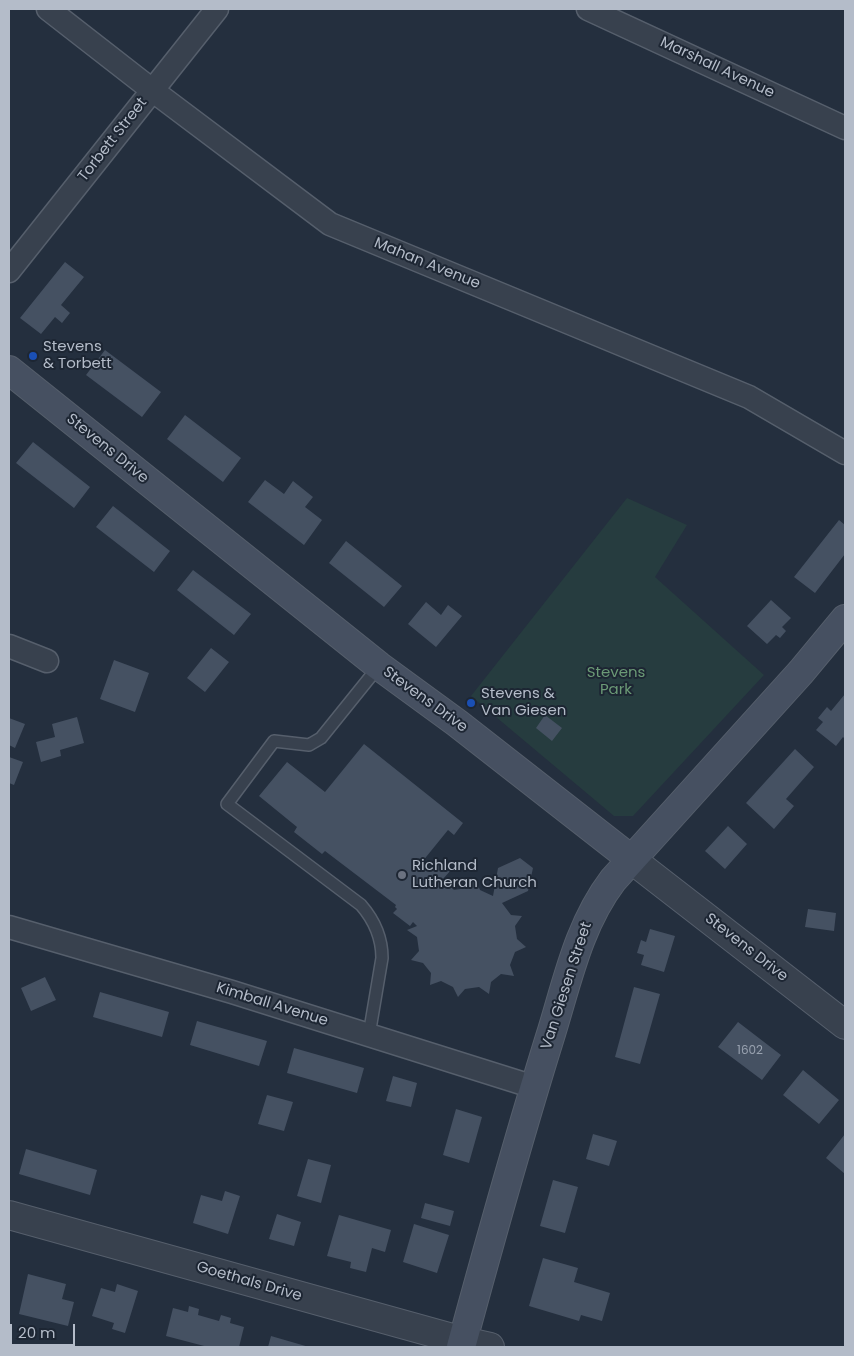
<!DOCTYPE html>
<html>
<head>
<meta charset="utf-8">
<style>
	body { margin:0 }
	#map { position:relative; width:854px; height:1356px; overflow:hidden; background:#242f3e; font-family:Poppins,sans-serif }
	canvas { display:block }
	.frame { position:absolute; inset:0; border:10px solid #b4bcc9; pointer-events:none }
	.scale { position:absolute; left:10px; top:1324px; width:65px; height:22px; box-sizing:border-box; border:2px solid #b4bcc9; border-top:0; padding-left:6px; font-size:15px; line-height:18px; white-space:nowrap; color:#b4bcc9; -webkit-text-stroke:4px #1d2633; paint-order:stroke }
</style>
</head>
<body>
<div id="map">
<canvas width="854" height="1356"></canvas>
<div class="frame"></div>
<div class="scale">20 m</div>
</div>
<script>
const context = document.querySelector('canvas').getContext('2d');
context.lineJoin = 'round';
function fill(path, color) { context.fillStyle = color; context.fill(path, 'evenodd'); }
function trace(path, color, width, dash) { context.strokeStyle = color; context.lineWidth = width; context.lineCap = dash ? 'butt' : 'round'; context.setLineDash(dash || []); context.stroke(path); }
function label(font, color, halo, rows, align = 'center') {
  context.font = font + ' Poppins,sans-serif'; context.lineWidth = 4; context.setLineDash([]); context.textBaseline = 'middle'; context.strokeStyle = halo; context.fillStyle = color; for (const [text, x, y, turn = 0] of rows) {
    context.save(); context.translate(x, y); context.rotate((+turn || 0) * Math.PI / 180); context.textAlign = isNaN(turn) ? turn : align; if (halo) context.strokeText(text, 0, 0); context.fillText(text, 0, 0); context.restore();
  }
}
fill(new Path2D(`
	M627,498l60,27 -32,52 109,98 -131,141h-19l-143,-120z`), '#263c3f');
fill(new Path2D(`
	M65,262l19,15 -23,28 9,8 -8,10 -7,-6 -14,17 -21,-16z
	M105,350l56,42 -19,25 -56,-42z
	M185,415l56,43 -18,24 -56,-43z
	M33,442l57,45 -16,21 -58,-45z
	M265,480l19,14 9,-13 20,16 -8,10 17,13 -18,25 -56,-43z
	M113,506l57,45 -16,21 -58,-45z
	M839,520l6,5v29l-30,39 -21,-16z
	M346,541l56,45 -18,21 -55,-44z
	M193,570l58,44 -17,21 -57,-45z
	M771,600l20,18 -9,9 4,4 -6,7 -4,-3 -9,9 -20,-18z
	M426,602l15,13 7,-10 14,11 -26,31 -28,-23z
	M211,648l18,14 -24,30 -18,-14z
	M114,660l35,13 -14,39 -35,-13z
	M845,694v45l-2,-2 -7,9 -20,-16 7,-8 -5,-4 9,-11 4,4z
	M545,715l17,13 -10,13 -16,-13z
	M77,717l7,26 -24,7 1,6 -20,6 -5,-20 19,-5 -3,-13z
	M9,718l16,6 -10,24 -6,-3z
	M364,744l99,79 -9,12 -6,-5 -26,32 7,6 7,-9 15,11 -8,9 12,9 -2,2 15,-2 7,-9 5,11 13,6 5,-28 22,-10 13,10 -5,23 -26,12 9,12 11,1 -7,10 2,13 9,8 -11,5 -5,13 4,11 -13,-2 -10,8 -2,12 -10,-7 -14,2 -7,8 -5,-10 -12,-6 -11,4 1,-12 -8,-10 -12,-3 8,-9 -2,-14 -10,-7 10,-4 -4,-4 -3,4 -17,-13 4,-4 -2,-2 1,-2 -71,-54 -3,3 -28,-22 3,-5 -38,-31 28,-34 38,30z
	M795,749l19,18 -28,32 8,7 -20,23 -28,-26z
	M9,757l14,5 -9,23 -5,-2z
	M728,826l19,18 -22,25 -20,-18z
	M808,909l28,4 -2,18 -29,-4z
	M650,929l25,7 -11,36 -23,-7 3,-10 -7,-2 4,-13 5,2z
	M45,977l11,23 -25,11 -10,-23z
	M634,987l26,7 -20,70 -25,-7z
	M100,992l69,20 -7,25 -69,-20z
	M197,1021l70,20 -8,25 -69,-21z
	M738,1022l43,33 -19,25 -44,-33z
	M294,1048l70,20 -7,25 -70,-20z
	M803,1070l36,30 -20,24 -36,-29z
	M393,1076l24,7 -6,24 -25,-6z
	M267,1095l26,7 -9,29 -26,-7z
	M456,1109l26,8 -13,46 -26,-8z
	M593,1134l24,7 -8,25 -23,-7z
	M845,1134v40l-19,-16z
	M26,1149l71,21 -7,25 -71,-21z
	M308,1159l23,6 -10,38 -24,-7z
	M553,1180l25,7 -13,46 -25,-7z
	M225,1191l15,5 -12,38 -35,-11 8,-28 21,6z
	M425,1203l29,8 -4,15 -29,-8z
	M277,1214l24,8 -7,24 -25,-7z
	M339,1215l52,15 -6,22 -13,-4 -6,24 -16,-4 1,-6 -24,-6z
	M414,1224l35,11 -12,38 -34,-11z
	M543,1258l35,10 -4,14 36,11 -8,28 -21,-6 -2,6 -50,-15z
	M28,1274l38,10 -4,15 12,3 -6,24 -49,-12z
	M117,1284l21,7 -13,42 -13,-4 2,-6 -22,-7 9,-28 14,4z
	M189,1306l10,3 -1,6 21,6 2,-6 10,3 -1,5 14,4 -5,20h-31l-42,-11 7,-28 15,4z
	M271,1336l38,11h-41z`), '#455162');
const service = new Path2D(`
	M369,1035l13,-77c0,-19 -8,-38 -21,-53l-134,-101 47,-63 35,4 12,-7 58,-72`);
const minor = new Path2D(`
	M48,9l104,81 178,134 419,173 96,56
	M588,9l257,119
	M9,271l208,-262
	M9,646l38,15
	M9,927l223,65 302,95`);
const tertiary = new Path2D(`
	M631,859l214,166
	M9,1215l454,126 27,6`);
const secondary = new Path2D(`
	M9,370l370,296 78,57 174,136
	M461,1347c28,-103 57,-207 89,-310 17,-54 28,-111 63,-157l188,-208 44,-53`);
trace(service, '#565f6c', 14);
trace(minor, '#565f6c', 25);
trace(tertiary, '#565f6c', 30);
trace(secondary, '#565f6c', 30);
trace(service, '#38414e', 11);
trace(minor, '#38414e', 22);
trace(tertiary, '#38414e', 28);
trace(secondary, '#465061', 28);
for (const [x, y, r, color] of [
	[33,356,5,"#1a4fb4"],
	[471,703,5,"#1a4fb4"],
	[402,875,5,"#6b7280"]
]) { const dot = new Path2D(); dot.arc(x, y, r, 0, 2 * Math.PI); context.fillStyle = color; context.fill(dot); trace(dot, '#1d2633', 2); }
label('12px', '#98a1af', null, [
	["1602",750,1051]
]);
label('15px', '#b4bcc9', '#1d2633', [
	["Marshall Avenue",717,68,25],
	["Torbett Street",113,140,-52],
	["Mahan Avenue",427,264,22],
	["Stevens Drive",107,449,39],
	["Stevens Drive",425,700,36],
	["Stevens Drive",746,948,38],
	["Van Giesen Street",567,986,-72],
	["Kimball Avenue",272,1005,17],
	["Goethals Drive",249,1282,16]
]);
label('15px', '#b4bcc9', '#1d2633', [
	["Stevens",43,347],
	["& Torbett",43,364],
	["Stevens &",481,694],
	["Van Giesen",481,711],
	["Richland",412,866],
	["Lutheran Church",412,883]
], 'left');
label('15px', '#6b9a76', '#1d2633', [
	["Stevens",616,673],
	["Park",616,690]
]);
</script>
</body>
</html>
